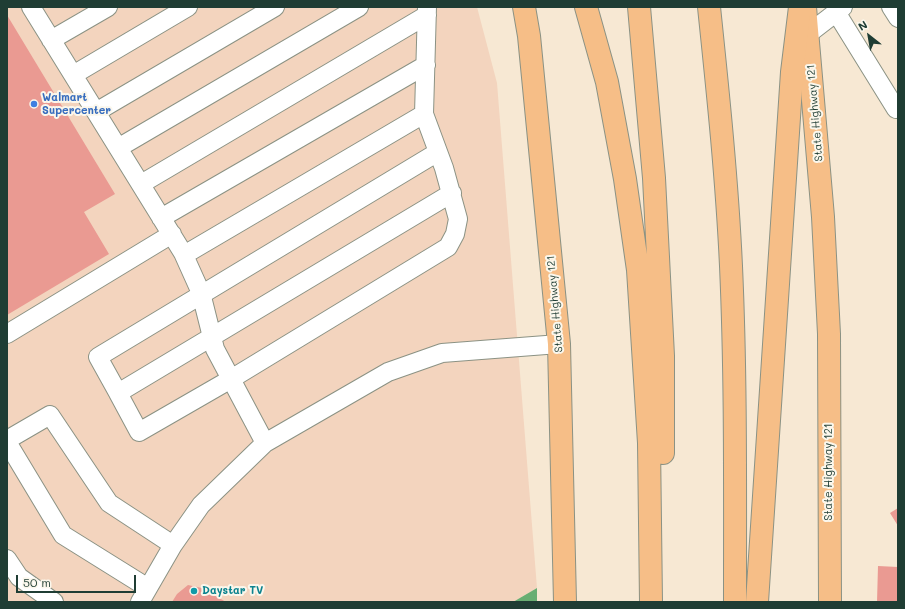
<!DOCTYPE html>
<html>
<head>
<meta charset="utf-8">
<style>
	body { margin:0 }
	#map { position:relative; width:905px; height:609px; overflow:hidden; background:#f7e8d3; font-family:Mali,sans-serif }
	canvas { display:block }
	.frame { position:absolute; inset:0; border:8px solid #1f3d34; pointer-events:none }
	.north { position:absolute; left:849px; top:16px; width:40px; height:40px; -webkit-text-stroke:3px #fbf7ec; paint-order:stroke; rotate:329deg; font-size:11px; font-weight:700; line-height:16px; text-align:center; color:#1f3d34 }
	.north::after { content:''; display:block; margin:auto; width:14px; height:18px; background:#1f3d34; clip-path:polygon(50% 0,100% 100%,50% 72%,0 100%) }
	.scale { position:absolute; left:16px; top:575px; width:120px; height:18px; box-sizing:border-box; border:2px solid #1f3d34; border-top:0; padding-left:5px; font-size:12px; line-height:14px; white-space:nowrap; color:#1f3d34; -webkit-text-stroke:3px #fbf7ec; paint-order:stroke }
</style>
</head>
<body>
<div id="map">
<canvas width="905" height="609"></canvas>
<div class="frame"></div>
<div class="north">N</div>
<div class="scale">50 m</div>
</div>
<script>
const context = document.querySelector('canvas').getContext('2d');
context.lineJoin = 'round';
function fill(path, color) { context.fillStyle = color; context.fill(path, 'evenodd'); }
function trace(path, color, width, dash) { context.strokeStyle = color; context.lineWidth = width; context.lineCap = dash ? 'butt' : 'round'; context.setLineDash(dash || []); context.stroke(path); }
function label(font, color, halo, rows, align = 'center') {
  context.font = font + ' Mali,sans-serif'; context.lineWidth = 4; context.setLineDash([]); context.textBaseline = 'middle'; context.strokeStyle = halo; context.fillStyle = color; for (const [text, x, y, turn = 0] of rows) {
    context.save(); context.translate(x, y); context.rotate((+turn || 0) * Math.PI / 180); context.textAlign = isNaN(turn) ? turn : align; if (halo) context.strokeText(text, 0, 0); context.fillText(text, 0, 0); context.restore();
  }
}
fill(new Path2D(`
	M7,7h470l20,76 40,505 -24,14h-506z`), '#f3d4be');
fill(new Path2D(`
	M537,588v14h-24z`), '#68ae73');
fill(new Path2D(`
	M7,15l108,179 -31,18 25,42 -102,61z
	M898,508v18l-8,-13z
	M878,566l20,1v35h-21z
	M188,585l14,3 24,14h-54l5,-8z`), '#ea9a92');
const minor = new Path2D(`
	M31,7l152,246 18,40 14,56 50,94
	M891,7l7,11
	M836,12l60,97 2,-1
	M808,34l35,-27
	M51,40l57,-33
	M73,75l115,-68
	M96,112l179,-105
	M118,148l241,-141
	M438,152l-340,205 20,36 334,-200
	M141,184l286,-169
	M161,218l265,-153
	M184,255l240,-141
	M7,334l165,-100
	M118,393l21,39 92,-53 217,-132 7,-13 3,-15 -14,-51 -20,-54 3,-107
	M7,440l43,-25 59,88 64,42
	M7,442l56,93 85,53
	M7,559l12,18 35,25
	M140,602l33,-57 28,-40 64,-62 123,-71 54,-19 117,-9`);
const major = new Path2D(`
	M524,7l5,29 30,308 6,258
	M805,7l18,210 6,117 1,268`);
const highway = new Path2D(`
	M586,7l21,75 18,97 13,91 11,173 2,159
	M639,7l15,171 9,178v97
	M709,7c9,86 18,173 22,259 5,112 4,224 4,336
	M757,602l35,-530 8,-65`);
trace(minor, '#8b9284', 20);
trace(major, '#8b9284', 24);
trace(highway, '#8b9284', 24);
trace(minor, '#fff', 18);
trace(major, '#f6be87', 22);
trace(highway, '#f6be87', 22);
for (const [x, y, r, color] of [
	[34,104,4,"#3f7fe0"],
	[194,591,4,"#0f9aa8"]
]) { const dot = new Path2D(); dot.arc(x, y, r, 0, 2 * Math.PI); context.fillStyle = color; context.fill(dot); trace(dot, '#fbf7ec', 1.5); }
label('bold 11px', '#366cbe', '#fbf7ec', [
	["Walmart",42,98],
	["Supercenter",42,111]
], 'left');
label('11px', '#1f3d34', '#fbf7ec', [
	["State Highway 121",815,113,-95],
	["State Highway 121",555,304,-95],
	["State Highway 121",829,472,-90]
]);
label('bold 11px', '#0d838f', '#fbf7ec', [
	["Daystar TV",202,591]
], 'left');
</script>
</body>
</html>
